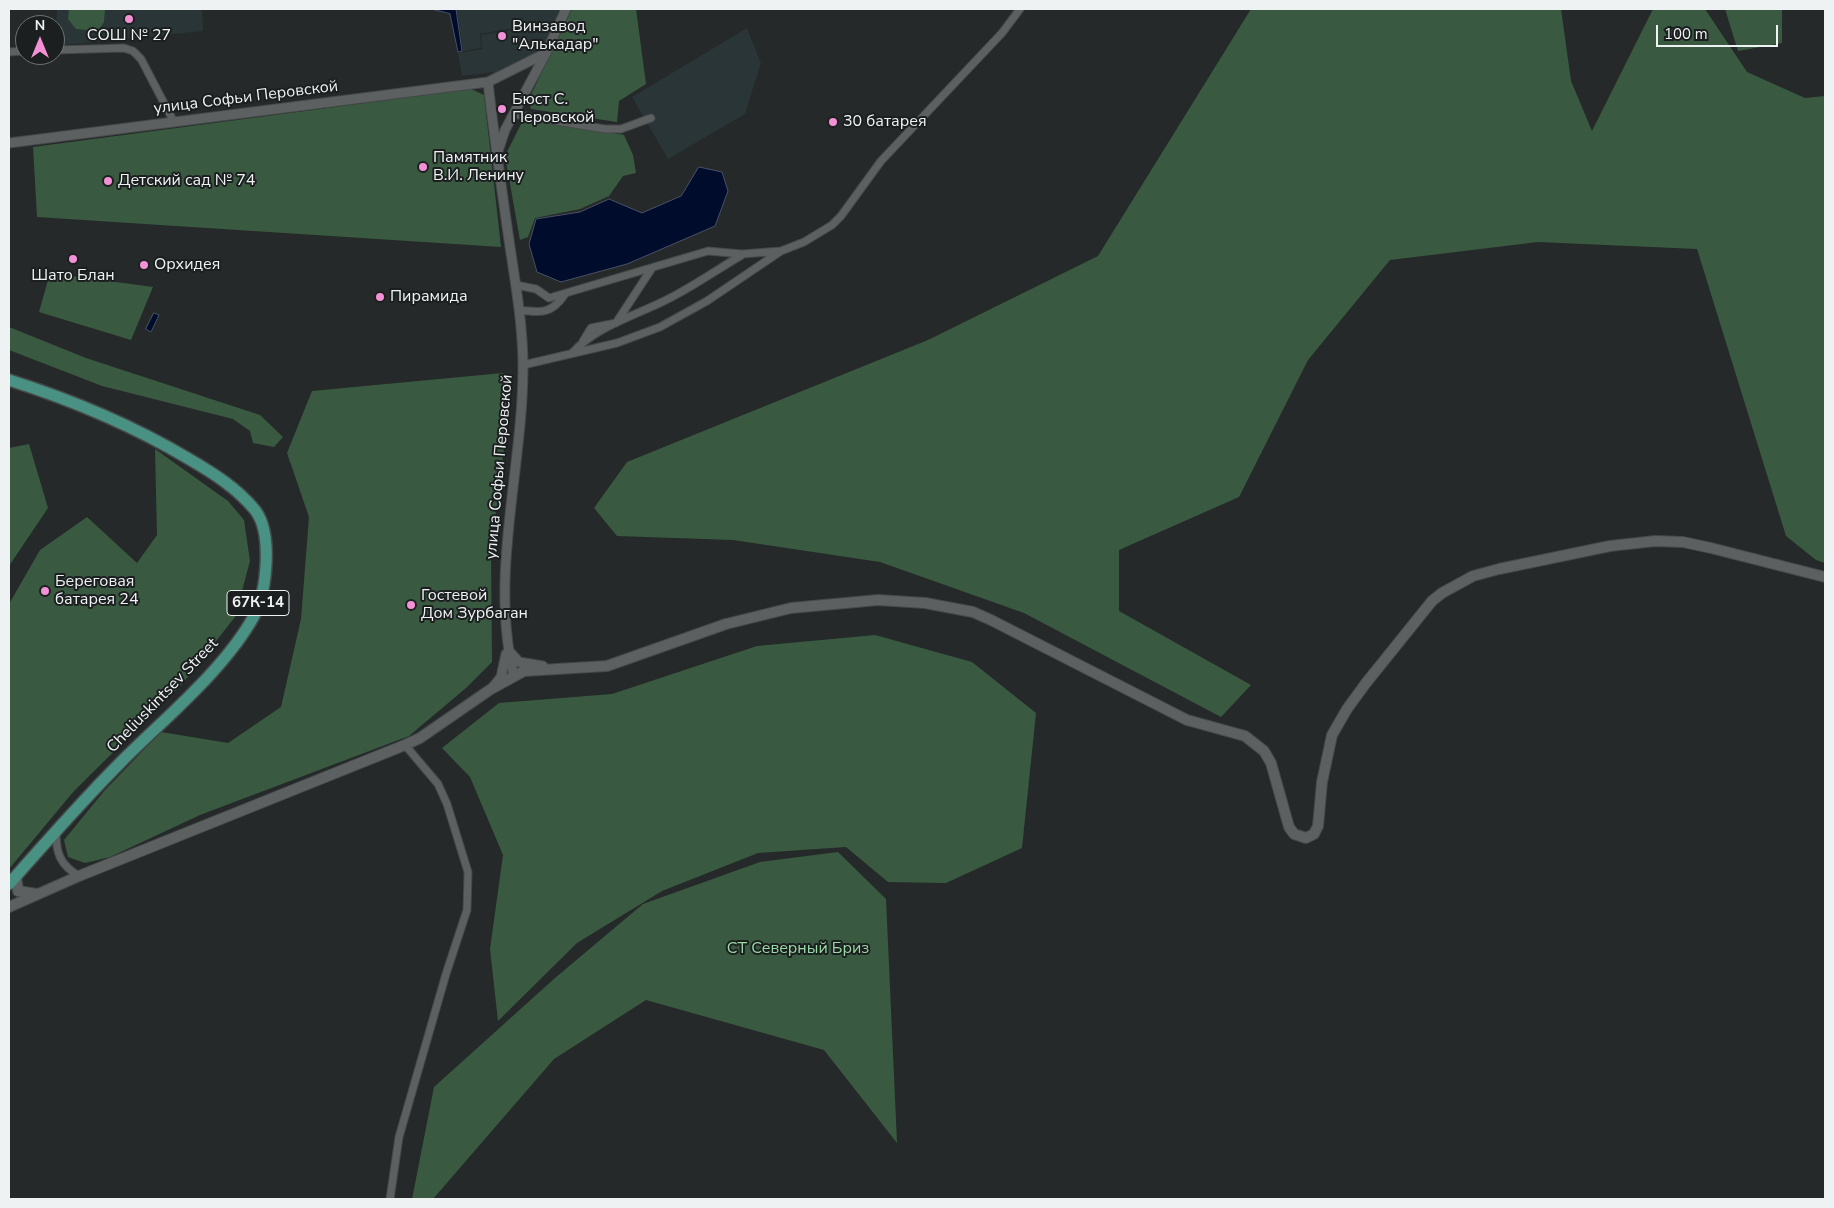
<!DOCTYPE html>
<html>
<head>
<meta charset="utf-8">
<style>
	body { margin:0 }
	#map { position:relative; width:1834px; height:1208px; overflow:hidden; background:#252929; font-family:"Nunito Sans",sans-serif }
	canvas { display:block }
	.frame { position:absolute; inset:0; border:10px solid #eff2f2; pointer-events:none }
	.north { position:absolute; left:15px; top:15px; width:50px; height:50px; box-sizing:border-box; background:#1c1f20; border:1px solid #707374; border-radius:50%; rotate:0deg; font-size:14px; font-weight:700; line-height:20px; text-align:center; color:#eff2f2 }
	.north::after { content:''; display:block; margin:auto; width:18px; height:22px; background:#f391d6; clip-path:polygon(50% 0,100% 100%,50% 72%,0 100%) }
	.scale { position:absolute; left:1656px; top:25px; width:122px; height:22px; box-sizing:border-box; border:2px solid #eff2f2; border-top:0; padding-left:6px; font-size:15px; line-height:18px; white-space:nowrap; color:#eff2f2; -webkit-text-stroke:4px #1c1f20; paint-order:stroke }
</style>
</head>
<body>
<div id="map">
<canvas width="1834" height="1208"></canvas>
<div class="frame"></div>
<div class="north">N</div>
<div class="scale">100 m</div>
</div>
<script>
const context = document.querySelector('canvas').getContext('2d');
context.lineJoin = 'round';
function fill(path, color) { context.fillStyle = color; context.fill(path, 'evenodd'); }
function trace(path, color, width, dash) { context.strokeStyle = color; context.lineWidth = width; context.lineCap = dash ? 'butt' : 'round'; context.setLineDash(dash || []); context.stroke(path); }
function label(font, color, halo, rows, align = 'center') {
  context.font = font + ' "Nunito Sans",sans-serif'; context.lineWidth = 4; context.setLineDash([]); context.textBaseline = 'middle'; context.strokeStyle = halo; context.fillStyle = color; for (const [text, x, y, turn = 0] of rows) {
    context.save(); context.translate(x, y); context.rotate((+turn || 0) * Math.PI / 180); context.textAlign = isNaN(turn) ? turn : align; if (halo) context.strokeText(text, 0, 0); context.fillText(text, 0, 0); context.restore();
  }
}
fill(new Path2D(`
	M57,9h145l1,22 -148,15z
	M457,9h103l-4,12 -76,13 1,14 -18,3z
	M556,23l-13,26 -48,23 -33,4 -4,-23 24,-4 -1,-14z
	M747,28l14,35 -16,51 -77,45 -36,-62z`), '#293536');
fill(new Path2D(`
	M69,9h36l-1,13 -6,9 -22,-2 -8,-10z
	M572,9h64l10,75 -27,17 -2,21 -86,-13 -3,-8z
	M1251,9h310l10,72 21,50 61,-122h52l42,63 58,26 20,-2v467l-9,-3 -30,-24 -89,-287 -159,-7 -148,18 -82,100 -69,137 -120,53v61l132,74 -30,32 -197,-104 -144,-51 -147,-22 -116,-4 -23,-28 33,-46 301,-122 170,-84z
	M1725,9h57v34l-44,8z
	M471,89l13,6 17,152 -464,-30 -4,-70z
	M524,118l100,17 9,20 3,18 -13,3 -14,20 -29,13 -45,9 -7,19 -8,3 -15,-84z
	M50,273l103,14 -22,53 -92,-28z
	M9,327l77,31 174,57 23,22 -9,10 -21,-4 -3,-12 -17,-12 -131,-33 -93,-36z
	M503,373l6,35 -18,144 1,110 -26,26 -57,48 -209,79 -90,42 -25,6 -17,-6 -4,-17 41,-50 56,-58 67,11 53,-36 20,-88 8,-102 -22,-64 25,-62z
	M29,444l19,64 -39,58v-118z
	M155,449l73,52 16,19 6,41 -15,56 -52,66 -109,108 -65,78v-265l31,-54 47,-33 50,46 20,-28z
	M875,635l97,27 64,51 -14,135 -76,35 -58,-1 -42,-35 -88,6 -96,38 -85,52 -79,78 -8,-72 13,-94 -33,-78 -28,-29 57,-45 113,-9 145,-48z
	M838,852l48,47 11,244 -73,-93 -178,-50 -92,59 -121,140h-21l22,-112 121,-109 88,-74 117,-42z`), '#395a40');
const water = new Path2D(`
	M432,9h24l6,42 -4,1 -8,-38z
	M699,167l23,5 6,19 -13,35 -88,38 -66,18 -24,-10 -8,-28 7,-25 44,-7 29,-13 33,14 39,-17z
	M154,313l5,2 -8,17 -5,-3z`);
fill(water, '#000c2b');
trace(water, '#485167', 1);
const minor = new Path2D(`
	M55,50l69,-2 9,3 8,8 33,63
	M9,52l16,-1
	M513,114l92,15h16l30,-11
	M516,285l20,4 13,9 159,-47 34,3 39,-3
	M519,310c22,3 33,4 46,-16
	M583,341l8,-13 25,-5 36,-55
	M572,353c24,-26 59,-36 90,-51 28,-13 54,-32 80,-47
	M523,365l94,-22 43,-16 47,-26 74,-50 23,-9 28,-17 9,-9 40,-55 121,-128 18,-24
	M56,832c0,21 4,33 23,44
	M390,1199l9,-62 47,-163 21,-64 1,-38 -21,-68 -9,-20 -33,-39`);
const tertiary = new Path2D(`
	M488,82c6,55 14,110 22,165 6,40 13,80 13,120 0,102 -34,208 -9,309
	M9,143l479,-61 58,-29 20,-44
	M498,151l7,-21 41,-77
	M509,651l10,11 24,4
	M493,687l8,-10 5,-23`);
const secondary = new Path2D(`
	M16,876l2,15 19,3
	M9,907l70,-31 326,-131 15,-7 71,-49 33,-18 83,-5 119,-42 65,-16 87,-8 47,3 48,9 18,8 196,100 58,16 19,15 7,12 18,64 5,7 12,4 8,-4 4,-8 4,-44 10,-47 15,-26 19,-26 66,-82 10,-8 31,-17 26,-7 111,-23 45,-5 28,1 28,6 114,29`);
const primary = new Path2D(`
	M9,380c63,20 123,45 180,79 24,14 48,29 66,51 18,23 12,81 -1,106 -29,53 -89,102 -132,145 -40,40 -77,82 -113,123`);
trace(minor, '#444848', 9);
trace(tertiary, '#444848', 11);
trace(secondary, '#444848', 12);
trace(primary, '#444848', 14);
trace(minor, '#5c6060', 7);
trace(tertiary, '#5c6060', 9);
trace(secondary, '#5c6060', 10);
trace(primary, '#489183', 11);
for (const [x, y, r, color] of [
	[129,19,5,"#f391d6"],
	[502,36,5,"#f391d6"],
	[502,109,5,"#f391d6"],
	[833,122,5,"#f391d6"],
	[423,167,5,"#f391d6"],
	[108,181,5,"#f391d6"],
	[73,259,5,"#f391d6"],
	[144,265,5,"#f391d6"],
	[380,297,5,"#f391d6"],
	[45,591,5,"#f391d6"],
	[411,605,5,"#f391d6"]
]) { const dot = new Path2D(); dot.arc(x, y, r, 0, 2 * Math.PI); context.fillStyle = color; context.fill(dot); trace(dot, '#1c1f20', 2); }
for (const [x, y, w] of [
	[258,603,62]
]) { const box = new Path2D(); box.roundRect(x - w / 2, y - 12.5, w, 25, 4); context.fillStyle = '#1c1f20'; context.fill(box); trace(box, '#eff2f2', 1); }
label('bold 15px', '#eff2f2', null, [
	["67К-14",258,603]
]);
label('16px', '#eff2f2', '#1c1f20', [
	["Винзавод",512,27],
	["\"Алькадар\"",512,45],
	["СОШ № 27",129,36,"center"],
	["Бюст С.",512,100],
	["Перовской",512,118],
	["30 батарея",843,122],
	["Памятник",433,158],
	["В.И. Ленину",433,176],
	["Детский сад № 74",118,181],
	["Орхидея",154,265],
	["Шато Блан",73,276,"center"],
	["Пирамида",390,297],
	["Береговая",55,582],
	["батарея 24",55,600],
	["Гостевой",421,596],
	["Дом Зурбаган",421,614]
], 'left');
label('16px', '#eff2f2', '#1c1f20', [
	["улица Софьи Перовской",246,98,-7],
	["улица Софьи Перовской",500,467,-85],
	["Cheliuskintsev Street",163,696,-46]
]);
label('16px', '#99d9a4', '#1c1f20', [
	["СТ Северный Бриз",798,949]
]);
</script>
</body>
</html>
